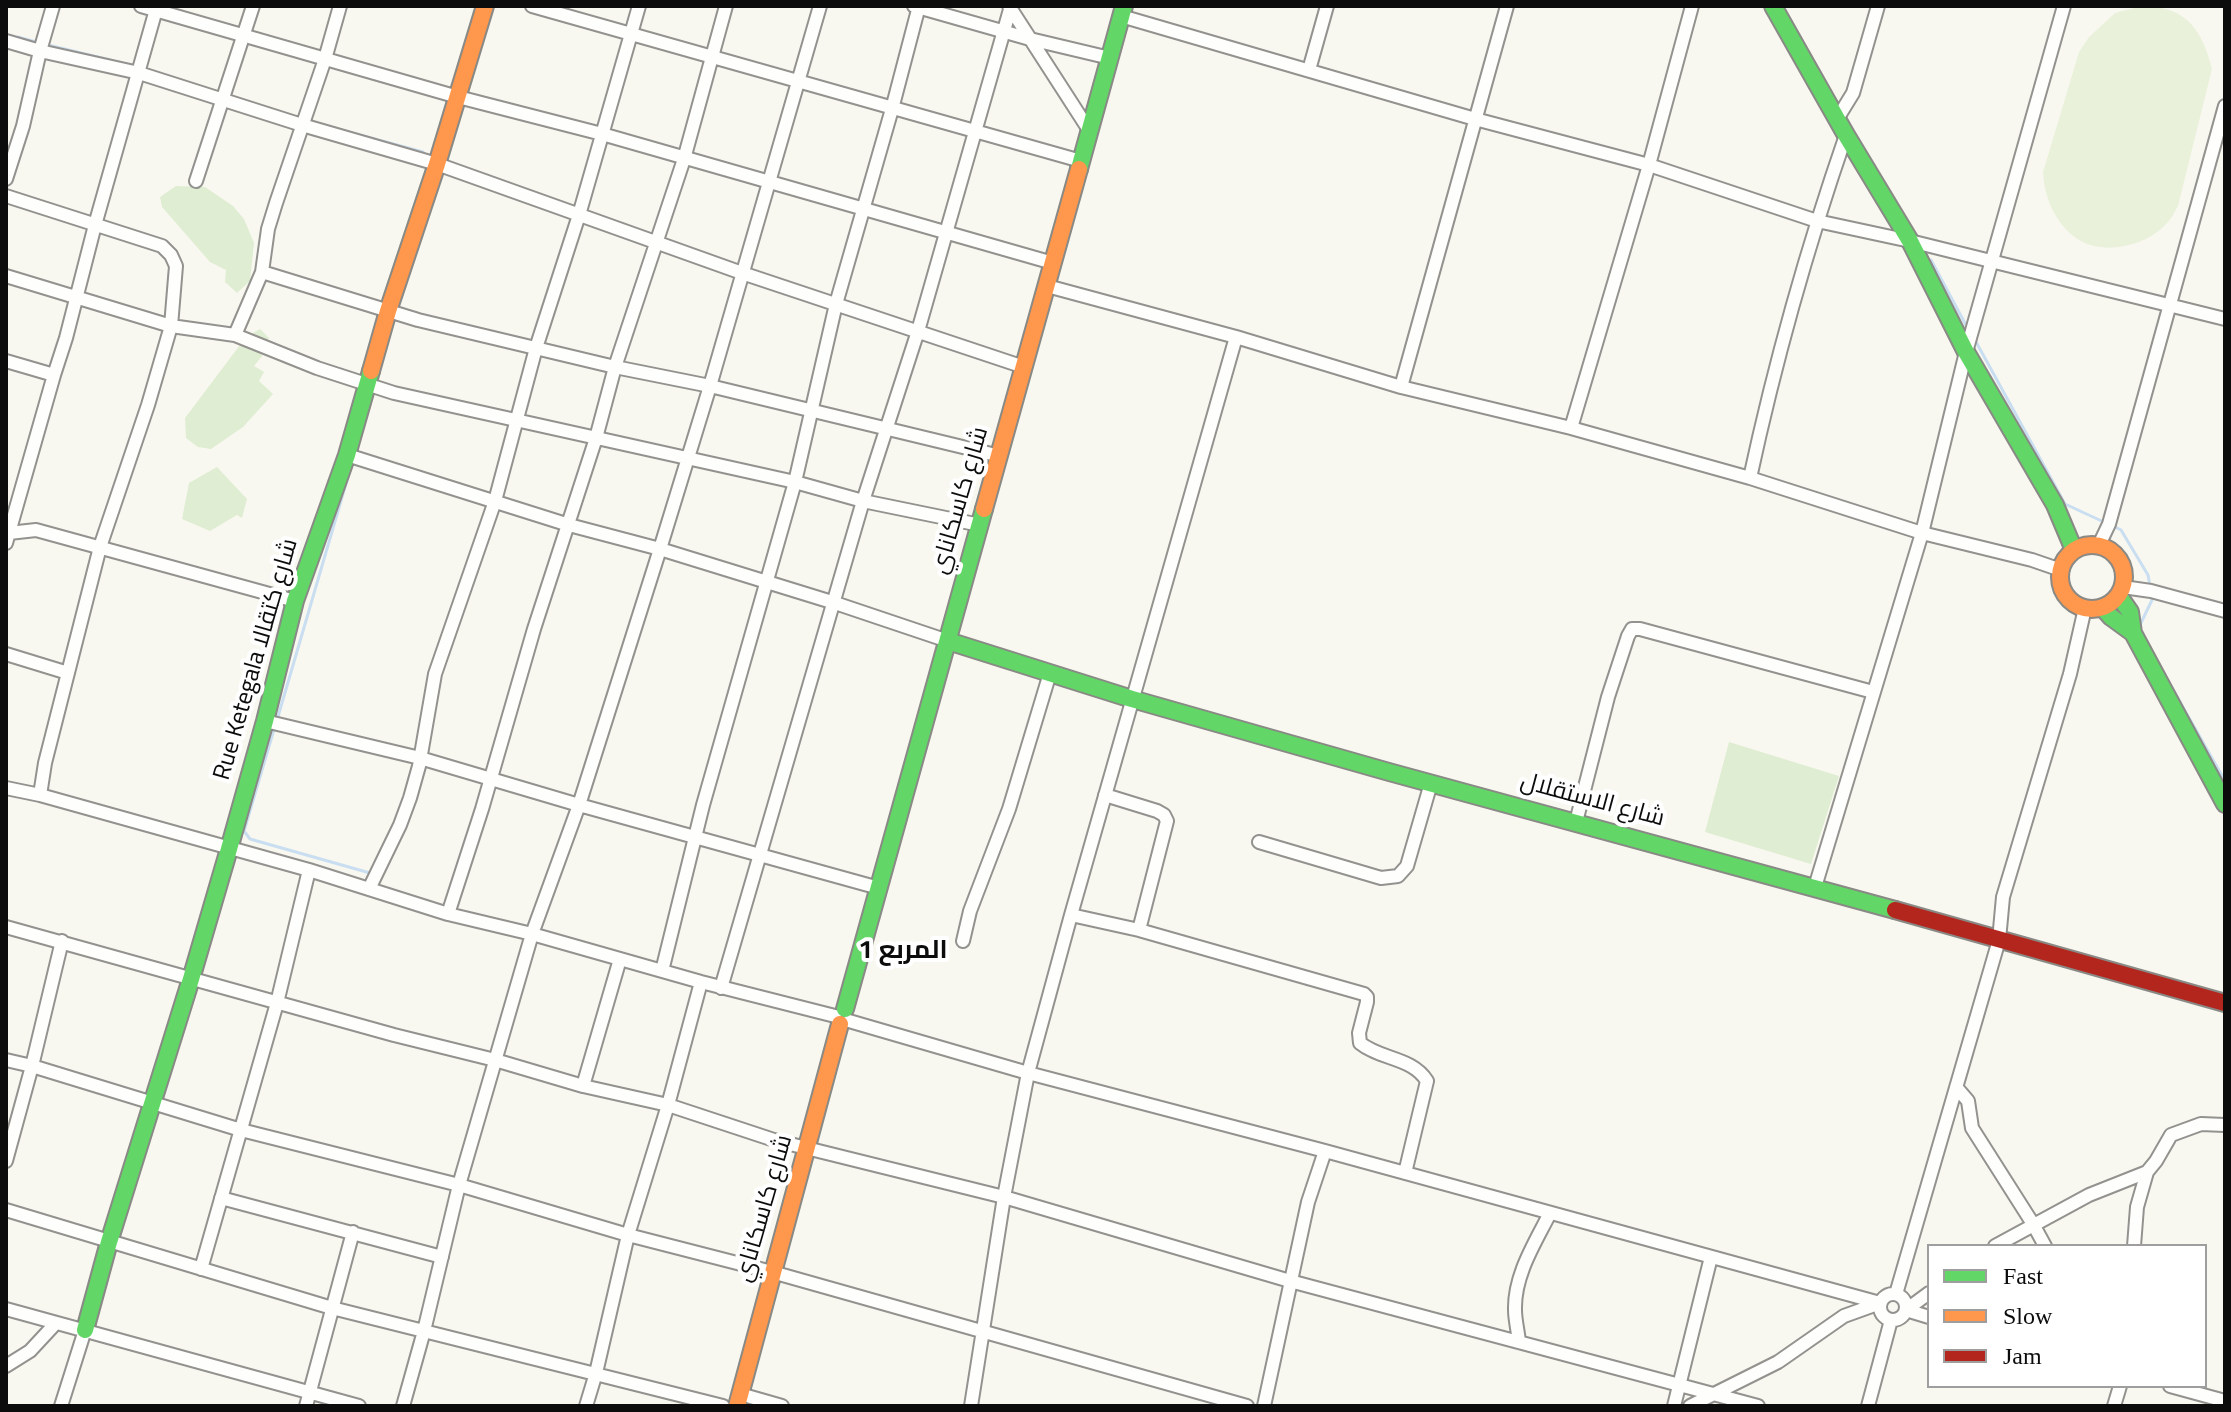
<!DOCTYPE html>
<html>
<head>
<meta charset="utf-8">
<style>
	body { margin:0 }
	#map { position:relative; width:2231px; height:1412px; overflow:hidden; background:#f9f8f0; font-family:Georgia,serif }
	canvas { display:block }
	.frame { position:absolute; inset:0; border:8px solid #0c0c0c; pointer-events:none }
	.legend { position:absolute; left:1927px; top:1244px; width:280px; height:144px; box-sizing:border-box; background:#fff; border:2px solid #9e9e9e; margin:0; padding:10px 14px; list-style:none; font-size:24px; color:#0c0c0c }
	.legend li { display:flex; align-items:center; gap:16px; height:40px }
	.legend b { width:40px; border:2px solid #9e9e9e }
</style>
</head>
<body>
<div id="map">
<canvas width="2231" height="1412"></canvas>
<div class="frame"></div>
<ul class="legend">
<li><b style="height:10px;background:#63d668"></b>Fast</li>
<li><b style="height:10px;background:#ff974d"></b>Slow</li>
<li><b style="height:10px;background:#b3261e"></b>Jam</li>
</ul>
</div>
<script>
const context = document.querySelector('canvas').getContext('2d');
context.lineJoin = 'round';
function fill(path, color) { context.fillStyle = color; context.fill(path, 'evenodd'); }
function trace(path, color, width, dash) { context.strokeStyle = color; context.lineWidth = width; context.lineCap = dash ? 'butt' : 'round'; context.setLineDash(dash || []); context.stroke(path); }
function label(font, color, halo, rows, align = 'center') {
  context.font = font + ' Georgia,Cairo,serif'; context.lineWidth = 8; context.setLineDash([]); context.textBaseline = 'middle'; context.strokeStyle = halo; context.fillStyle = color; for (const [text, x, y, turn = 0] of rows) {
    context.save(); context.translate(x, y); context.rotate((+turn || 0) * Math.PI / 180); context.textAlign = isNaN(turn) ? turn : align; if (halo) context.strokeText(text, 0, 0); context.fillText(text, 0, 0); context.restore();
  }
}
fill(new Path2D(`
	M176,186l29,1 28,19 11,13 10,24 -4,38 -13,12 -12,-11 1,-12 -16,-8 -48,-55 -2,-10z
	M260,329l9,9 -7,18 -8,10 10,6 -5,9 14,13 -30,33 -32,22 -13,-2 -12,-9 -1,-20 61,-81z
	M217,467l30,32 -5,19 -5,-3 -27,16 -28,-12 7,-36z
	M1729,742l110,34 -28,88 -106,-32z`), '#dfedd2');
fill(new Path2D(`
	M2142,6c44,0 60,23 70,63l-34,137c-3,5 -6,12 -10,16 -20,24 -66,35 -92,16 -21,-15 -32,-41 -33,-66l36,-120 10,-15 26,-24z`), '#e9f1db');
trace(new Path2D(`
	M18,37l18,5
	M48,45l87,21
	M319,124l104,28
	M1931,260l36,67
	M1975,340l90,164 41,19
	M2113,526l8,4 27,45 2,11
	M2139,627l13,-27 -1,-6
	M2155,658l70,123
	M277,720l73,-250
	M275,726l-31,105 6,8 120,34`), '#c9def0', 3);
const street = new Path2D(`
	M141,6l317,91 144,37 451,129
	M532,6l549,155
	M914,6l116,33 80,19
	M1009,6l80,124
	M1121,16l354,103 174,46 168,56 93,20 315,78
	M6,41l34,10 99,22 163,52 135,39 305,109 282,94
	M1309,70l18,-64
	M1837,119l16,-26 25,-87
	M6,179l17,-53 17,-75 13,-45
	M196,181l57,-175
	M6,196l156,50 9,9 5,11 -5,60 -23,79 -48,142 -55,216 -5,32
	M262,272l156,48 197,47 95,19 290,70
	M6,276l165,50 64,9 82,33 77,25 401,89 68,19 117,24
	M1047,286l189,51 165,50 170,41 179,50 172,55 110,27 29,10
	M235,335l27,-63 6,-43 8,-26 49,-144 15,-53
	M6,361l48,14
	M1401,387l106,-381
	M1571,428l78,-263 43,-159
	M347,455l222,70 91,24 175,54 113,38
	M1750,478c25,-116 57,-230 96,-343
	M9,533l27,-3 259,71
	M6,543l48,-168 12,-37 29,-113 62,-219
	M2099,545l10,-21 116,-418
	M2123,587l28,4 74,20
	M6,654l62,19
	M265,721l155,37 159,47 300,83
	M6,788l34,7 269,75 139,44 84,20 169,48 134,34
	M1105,795l52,16 7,4 3,6 -28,109
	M1576,822l32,-125 20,-61 4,-7h8l233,63
	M1259,842l122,36 17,-2 9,-10 24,-83
	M1815,887l107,-354 44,-181 98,-346
	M369,889l31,-64 10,-27 9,-32 16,-92 60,-173 41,-153 43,-133 60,-209
	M448,914l34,-105 52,-180 62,-191 19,-71 69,-208 42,-153
	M1071,915l68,15 225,64 3,3v5l-8,31 1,10c21,17 52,14 67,38l-22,92
	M6,927l388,108 101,25 88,26 85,19 106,35 230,57 286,84 468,125
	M963,941l7,-30 39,-102 41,-136
	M662,971l41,-166 92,-323 41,-178 56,-195 27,-103
	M721,988l142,-487 55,-170 93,-325
	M849,1021l179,52 297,78 555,152
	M6,1060l26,6 209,64 218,55 169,50 144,37 475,134
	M583,1086l37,-127
	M1956,1087l12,14 4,27 61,96 12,22
	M6,1161l26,-95 30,-125
	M221,1198l221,59
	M6,1210l326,98 391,98
	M1995,1246l94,-51 58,-23
	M2134,1246l3,-39 10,-35 9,-11 15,-26 30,-11 24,1
	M201,1269l76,-266 32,-133
	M1880 1307a13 13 0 1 1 26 0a13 13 0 1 1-26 0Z
	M1896,1294l103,-354 4,-43 67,-223 15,-66
	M6,1309l353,97
	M1906,1310l23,-17
	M1906,1310l23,7
	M1519,1342c-1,-11 -4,-22 -4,-32 -1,-35 20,-67 35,-97
	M6,1366l24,-15 26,-28
	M2170,1386l55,15
	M740,1394l42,12
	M61,1406l24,-76
	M306,1406l47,-174
	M403,1406l21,-75 35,-146 73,-251 47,-129 81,-256 50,-163 110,-380
	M586,1406l10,-33 32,-138 40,-130 33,-123
	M971,1406l33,-209 24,-124 43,-158 165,-578
	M1264,1406l44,-204 17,-51
	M1674,1406l37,-149
	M1690,1406l88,-44 66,-46 36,-13
	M1868,1406l23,-86
	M2114,1406l6,-20`);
const fast = new Path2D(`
	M1773,6l73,129 64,106 56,111 89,153 19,45
	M1079,169l45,-163
	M2119,596l11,16 3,21 92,171
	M2103,608l8,9 22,16
	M948,641l184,58 257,73 506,138
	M845,1009l139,-500
	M85,1330l24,-88 82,-263 38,-130 36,-128 30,-120 52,-146 24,-84`);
const slow = new Path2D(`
	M371,371l17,-60 49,-147 48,-158
	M984,509l95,-340
	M2060 577a32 32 0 1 1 64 0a32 32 0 1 1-64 0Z
	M737,1406l103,-382`);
const jam = new Path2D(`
	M1895,910l330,93`);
trace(street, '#93928f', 16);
trace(fast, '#898985', 20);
trace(slow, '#898985', 20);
trace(jam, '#898985', 20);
trace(street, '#fefefd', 12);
trace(fast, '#63d668', 16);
trace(slow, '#ff974d', 16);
trace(jam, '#b3261e', 16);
label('24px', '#0c0c0c', '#fff', [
	["شارع كاسكاناي",962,501,-74],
	["Rue Ketegala شارع كتقالا",258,660,-74],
	["شارع الاستقلال",1592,802,15],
	["شارع كاسكاناي",766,1209,-74]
]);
label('bold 26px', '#0c0c0c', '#fff', [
	["المربع 1",903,953]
]);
</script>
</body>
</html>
